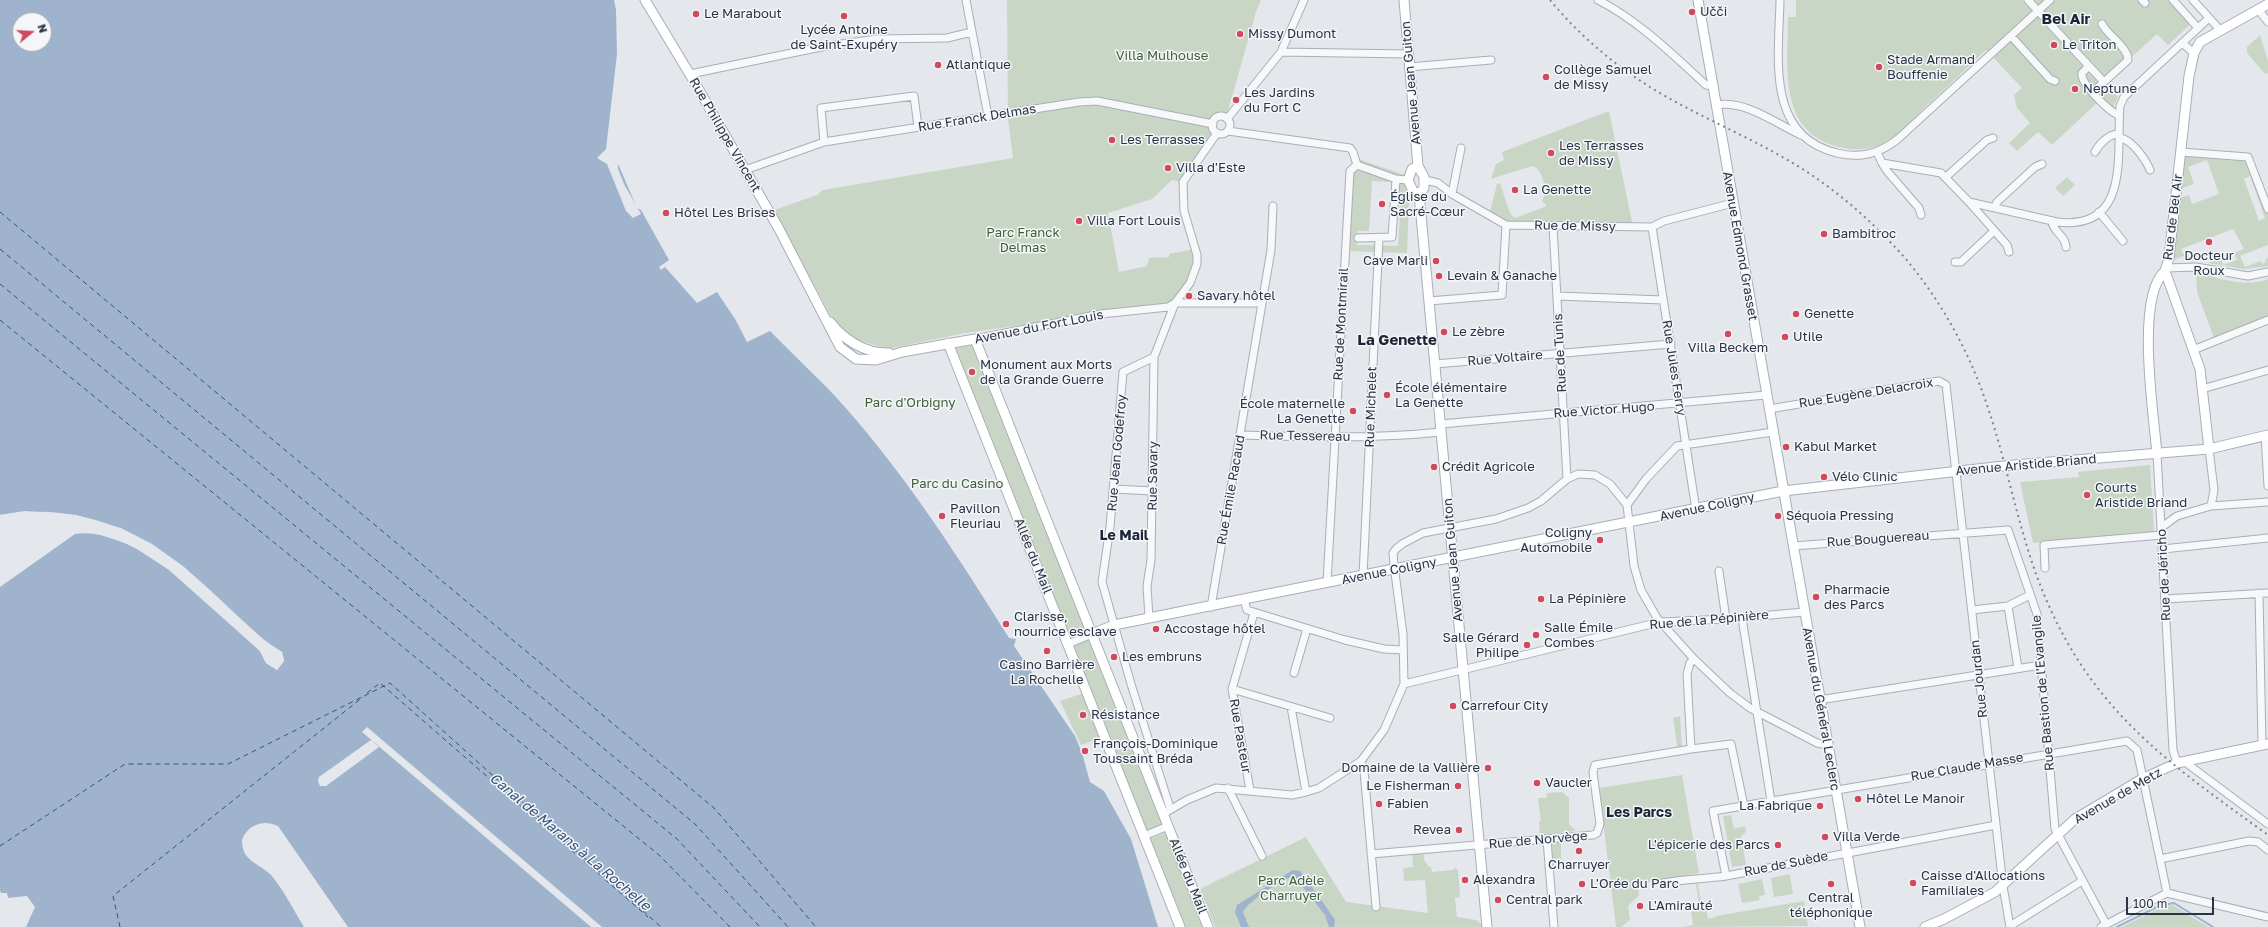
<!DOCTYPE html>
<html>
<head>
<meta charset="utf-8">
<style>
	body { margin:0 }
	#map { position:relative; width:2268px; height:927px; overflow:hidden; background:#e4e7ec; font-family:"Golos Text",sans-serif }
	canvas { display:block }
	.north { position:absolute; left:12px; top:12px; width:40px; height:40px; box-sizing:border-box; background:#f4f6f9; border:1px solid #a4a8b1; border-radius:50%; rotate:72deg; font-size:11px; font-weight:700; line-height:16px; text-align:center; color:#2b3445 }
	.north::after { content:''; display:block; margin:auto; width:14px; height:18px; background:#d1495b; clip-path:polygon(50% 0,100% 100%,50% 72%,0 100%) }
	.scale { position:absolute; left:2126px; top:897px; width:88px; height:18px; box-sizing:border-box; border:2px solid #2b3445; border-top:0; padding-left:5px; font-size:12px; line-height:14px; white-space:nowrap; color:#2b3445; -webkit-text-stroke:3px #f4f6f9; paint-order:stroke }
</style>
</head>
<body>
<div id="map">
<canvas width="2268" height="927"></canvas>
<div class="north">N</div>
<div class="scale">100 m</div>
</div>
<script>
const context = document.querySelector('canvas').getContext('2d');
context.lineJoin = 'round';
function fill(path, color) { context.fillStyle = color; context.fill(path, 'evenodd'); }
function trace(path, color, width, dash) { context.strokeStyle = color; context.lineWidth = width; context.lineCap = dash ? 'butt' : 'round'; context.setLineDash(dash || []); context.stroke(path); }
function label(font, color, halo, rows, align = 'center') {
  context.font = font + ' "Golos Text",sans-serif'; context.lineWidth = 3; context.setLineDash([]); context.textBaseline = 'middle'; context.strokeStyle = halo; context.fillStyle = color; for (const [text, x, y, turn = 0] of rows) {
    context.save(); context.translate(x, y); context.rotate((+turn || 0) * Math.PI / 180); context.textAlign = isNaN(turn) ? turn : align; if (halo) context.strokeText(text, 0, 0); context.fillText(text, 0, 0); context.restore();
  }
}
fill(new Path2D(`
	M1007,0h254l-5,12 -30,106 -7,-1 -5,3 -2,7 3,4 -32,51 -11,-2 -20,19 -44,14 11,59 28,-6 2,-8 20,-1v-3l25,-5v16l-7,17 -12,16 -11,6 -47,4 -58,12 -94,13 -78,16 -31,-10 -14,-9 -9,-10 -59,-110 43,-15 6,-5 190,-32 -5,-39z
	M1796,0h377l20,22 -25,23 -11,-11 -53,48 14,15 -7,14 -11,-11 -48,45 -14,-13 -21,19 -8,-8 21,-20 -13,-15 -3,-13 8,-7 -36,-38c-21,20 -42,40 -64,60 -11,11 -23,24 -37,32 -14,8 -30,9 -46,5 -62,-15 -51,-81 -51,-130h8z
	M2260,35l8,26v12l-3,1 -18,-21v-6z
	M1609,111l24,116 -124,-2 -20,-9 8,-32 3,-1 10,30 5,5 32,-12 -5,-5 4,-11c-3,-9 -4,-21 -14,-24l-41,13 5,-15 8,-4 -2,-8z
	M2181,152l63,4 24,53v36l-28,11 5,11 16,-6 1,3 4,-2v-3l2,-1v8l-25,3 -35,-6 13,-5 2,7 14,-5 -3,-7 10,-4 -11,-20 -52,20 3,7 -16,6 8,-63 13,-4 3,9 27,-10 -12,-34 -19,7 6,17 -17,6zM2250,176l15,42 -6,3 -15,-42z
	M1355,158l50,17v10l9,13 -5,1 -2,54 -62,-2 5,-80 8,-2 34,11v2l-20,-1 -3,50h-11l-1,14 41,1 3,-47 -6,1 1,-21 -39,-14z
	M2067,177l8,8 -12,11 -8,-8z
	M2196,267l10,2 -1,6c21,5 43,12 63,4v41l-53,21 -18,-49z
	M970,344l6,1 112,286 -20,8 -115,-290z
	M2150,465l4,67 -121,11 -13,-61 59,-5 -1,-5z
	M1091,639l73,184 -17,8 -3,1 -72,-185z
	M1087,692l18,45 -24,8 -21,-44z
	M1680,716l2,34 -4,1 -5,-33z
	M1682,775l17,98 -61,11 1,11 -11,11 2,14 -9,7h-5l-17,-139z
	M1562,792l7,6v26l7,7 -36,4 -1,-14h2l-3,-23h8l1,-5z
	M1731,815l3,14 11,-3 1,6 -5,4 5,29 -14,2 -9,-51z
	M1165,833l3,1 37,93h-23l-33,-88z
	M1306,837l40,65 82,11 -3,-33 -21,1 -1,-13 10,-1 -1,-16 11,-1 1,10 4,6 3,1 1,5 21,-2 2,-2 3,2 2,27 -5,1 2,19 19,3 9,7h-270l-15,-38z
	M1561,838v21l-12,1 -2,-20z
	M1790,874l3,20 -19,3 -3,-19z
	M1695,879h2l5,30 4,-1 2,11 8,-2v-1l88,-15 4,25 -124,1 9,-2 -2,-13 9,-2z
	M1762,879l3,16 -6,1 1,4 -18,3 -4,-19z
	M2173,905l35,22h-86l38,-19z`), '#c9d6c5');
fill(new Path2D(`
	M0,0h628l-18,152 9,14 18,42 4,2 28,50 -10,7 2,3 4,-3 32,36 20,-11 18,27 12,23 23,-11c24,25 51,49 74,75 63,71 115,152 165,232l7,1 -2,7 61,90 7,17 8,29 14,9 27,48 27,88h-810l-70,-101c-10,-4 -17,-4 -26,1 -5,3 -10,10 -10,15 1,20 17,21 29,33 13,15 23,36 33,52h-278l9,-20 -8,-11 -19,2 -1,-5h-6l-1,-3v-303l75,-53c63,-9 142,78 185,117l6,12 11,7 7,-9 -2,-9c-26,-15 -48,-40 -71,-61 -61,-56 -126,-90 -211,-76zM20,20h24v24h-24zM371,740l8,7 -53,39h-6l-2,-5 1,-4z
	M1293,870l7,1 22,30 13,19 -1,7h-5l-4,-12 -31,-39c-11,3 -46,25 -51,36l6,15h-8l-6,-15 2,-7z`), '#9fb4cc');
fill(new Path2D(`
	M614,0h14l3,15 2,1 -1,20 -8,49 -7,63 -5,5 6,9v7l6,15 17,30 -8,4 -7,-7 -19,-47 -10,-6 9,-9 11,-95 -1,-44z
	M25,511l51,4 45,13 31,16 31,22 82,75 17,11 2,9 -7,9 -11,-7 -6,-12 -91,-81 -38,-25 -45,-15 46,13 38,25 92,81 5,13 10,5 5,-7 -2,-6 -16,-12 -82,-75 -31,-21 -31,-17 -45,-12 -50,-4 -25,4v-2z
	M367,727l235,200h-11l-229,-195z`), '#e4e7ec');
trace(new Path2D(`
	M2117,927l42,-21 15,-3 39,24`), '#9fb4cc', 2);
trace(new Path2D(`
	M0,212l714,596 102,119
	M0,249l695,575 93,103
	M0,284l677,555 83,88
	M0,320l659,535 71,72
	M367,693l13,-10 268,234
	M0,846l125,-82h103l162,-81 271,244
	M120,927l-7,-31 250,-199`), '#34527a', 1, [5, 4]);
const street = new Path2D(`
	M966,0l22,116
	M1598,0c41,21 75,55 108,85l7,1
	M1780,0c-1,56 -15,136 57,153 23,6 44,0 62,-15l151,-138
	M2028,0l61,66 -7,7c-3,9 28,40 37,42
	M2142,0l3,3
	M2173,0l25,28
	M2193,0l28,31
	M2258,9l10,13
	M2011,36l39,43 5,2
	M2182,43l12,10
	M1281,52l127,2
	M2089,66l15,16
	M1409,67l82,-7
	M690,74l131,-27 56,-8 70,-1 25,-6
	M2093,92l35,-32c0,-13 -20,-24 -26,-36
	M1716,105c30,-5 59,18 85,30
	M1212 125a9 9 0 1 1 18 0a9 9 0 1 1-18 0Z
	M1227,119l54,-67 23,-52
	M1228,131l122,17 3,4 4,13
	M2119,138c12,0 27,22 31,32
	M824,142l-3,-34 93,-12 4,31
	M1877,152l5,11 59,10 28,29 88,20c75,9 59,-70 63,-116l4,-9 85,-79
	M2095,152c4,-8 14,-18 23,-18
	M2181,152l67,5 20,52
	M1882,163l5,8 32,37 2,7
	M1357,165l39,14 12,1
	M745,170l79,-28 255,-40 18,-1 116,23
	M1946,177l41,-37 6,-2
	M1425,180l13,3 14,11 54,31 146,2 12,-6 69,-18
	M1452,194l9,-46
	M1969,202l38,43 2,7
	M1995,207l2,-5 38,-35 7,-3
	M2099,212l24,29
	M2052,221c0,10 14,15 14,26
	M1553,226l14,253
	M1652,227l44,283
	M1358,238l34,-1 4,-58
	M1955,262h6l33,-31
	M2166,268l30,-1 52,9 20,-4
	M1557,296l106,4
	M1429,301l73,-6 4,-70
	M975,339l126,-25 67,-7 7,-4h87
	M2193,350l75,-30
	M1435,364l236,-20
	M2202,389l66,-19
	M1769,409l170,-28 7,4 57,501 7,41
	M1441,424l325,-29
	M1241,435c67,2 133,4 200,-3
	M2265,435l3,51
	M2157,454l16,296 4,13
	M1113,489l40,2
	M1627,505l19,-26 31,-33 96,-14
	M2211,506l57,-4
	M2162,527l15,-11 34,-10 3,-16 -5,-41
	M1793,546l215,-16 29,84 18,215 51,95
	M2163,549l105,-11
	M2045,568l-1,-23 118,-10
	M1719,571l7,48
	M1363,576l16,-337
	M1327,583l23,-412 7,-6
	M2259,593l3,152
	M2165,599l103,-6
	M1244,600l3,10 98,30 39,9 19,1
	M2008,606l10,62
	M1211,607l60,-357 2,-44
	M1972,610l36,-4 22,-11
	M1149,618l-2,-32 4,-26 3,-203
	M1742,618l29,183
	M1068,644l24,-10
	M1694,659l-4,4 -3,11 4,75 40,-5 13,62
	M1294,673l13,-44
	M1404,684l256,-62 66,-3 78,-7
	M1232,689l98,29
	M1819,700l222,-35
	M1291,707l15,85
	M1361,761l3,10 12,136
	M2185,762l83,62
	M1228,788l34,68
	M1250,790l-18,-101 22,-76
	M1170,808l-39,-124 -29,-102 8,-55 13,-155 31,-15 21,-54 15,-20 7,-19v-9l-13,-44 -1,-29 34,-49
	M1163,814l24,-14 29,-12 76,7 14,-3 13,-4 42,-27 23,-31 20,-46 -1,-50 -9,-69 -1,-12 3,-4 6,-5 21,-11 73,-14 32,-11 13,-7 26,-22 11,-5 17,1 15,9 17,21 7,61 7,24 16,28 37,41 36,34 20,15 67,35 10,2
	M1144,836l24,-10
	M1547,840l7,87
	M1371,854l222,-19 4,-2 3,-9 -7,-52 2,-7 96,-16
	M2160,859l89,-18 9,1 10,8
	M1726,876l-13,-65 414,-70 10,9 30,143
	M1663,883c21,-4 41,-4 63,-7l270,-51
	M2167,893l101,24
	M2010,926l72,-45
	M2101,927l66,-34`);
const secondary = new Path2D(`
	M645,0l50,83 84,146 61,118 16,12 20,1 26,-8 73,-13 233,588
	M1404,0l14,166
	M1698,0l162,927
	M1418,166l6,11v11l-5,6 -6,-3 -5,-11 4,-11z
	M1419,194l68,733
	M830,322c14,18 36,32 59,31
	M948,343l232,584
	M2209,449l-9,-80 -35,-98 4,-13 20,-182 5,-23 6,-11 68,-38
	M2157,454c-3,-38 -22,-157 8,-183
	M2014,465l195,-16 59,-14
	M1092,634l22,-9 669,-134 212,-24
	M1925,927l19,-8 51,-27 80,-73 67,-40 35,-16 91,-19`);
trace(street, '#a9aeb7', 9);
trace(secondary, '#a9aeb7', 11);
trace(street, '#f7f8fa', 7);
trace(secondary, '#fff', 9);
trace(new Path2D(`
	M1550,0c34,41 76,75 124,101 40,22 83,40 122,64 41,25 77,57 109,93 37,44 65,95 83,150 22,65 32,134 61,198 49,110 125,161 219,229`), '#7d8696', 2, [2, 4]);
const secondaryBridge = new Path2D(`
	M1995,467l19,-2`);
trace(secondaryBridge, '#a9aeb7', 11, []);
trace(secondaryBridge, '#fff', 9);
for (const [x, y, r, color] of [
	[1692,12,4,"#d1495b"],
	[696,14,4,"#d1495b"],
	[844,16,4,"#d1495b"],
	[1240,34,4,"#d1495b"],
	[2054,45,4,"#d1495b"],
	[938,65,4,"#d1495b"],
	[1879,67,4,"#d1495b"],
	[1546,77,4,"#d1495b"],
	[2075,89,4,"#d1495b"],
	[1236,100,4,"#d1495b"],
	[1112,140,4,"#d1495b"],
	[1551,153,4,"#d1495b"],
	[1168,168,4,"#d1495b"],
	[1515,190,4,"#d1495b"],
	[1382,204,4,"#d1495b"],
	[666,213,4,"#d1495b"],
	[1079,221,4,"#d1495b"],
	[1824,234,4,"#d1495b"],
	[2209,242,4,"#d1495b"],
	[1436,261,4,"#d1495b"],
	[1439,276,4,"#d1495b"],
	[1189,296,4,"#d1495b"],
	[1796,314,4,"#d1495b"],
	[1444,332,4,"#d1495b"],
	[1728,334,4,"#d1495b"],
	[1785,337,4,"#d1495b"],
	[972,372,4,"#d1495b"],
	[1387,395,4,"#d1495b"],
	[1353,411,4,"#d1495b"],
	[1786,447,4,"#d1495b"],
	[1434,467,4,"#d1495b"],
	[1824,477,4,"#d1495b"],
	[2087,495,4,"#d1495b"],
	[942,516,4,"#d1495b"],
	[1778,516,4,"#d1495b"],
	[1600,540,4,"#d1495b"],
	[1816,597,4,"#d1495b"],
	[1541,599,4,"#d1495b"],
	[1006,624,4,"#d1495b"],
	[1156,629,4,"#d1495b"],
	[1536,635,4,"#d1495b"],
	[1527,645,4,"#d1495b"],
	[1047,651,4,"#d1495b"],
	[1114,657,4,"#d1495b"],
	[1453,706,4,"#d1495b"],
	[1083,715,4,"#d1495b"],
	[1085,751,4,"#d1495b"],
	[1488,768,4,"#d1495b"],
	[1537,783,4,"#d1495b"],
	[1458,786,4,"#d1495b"],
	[1858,799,4,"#d1495b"],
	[1379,804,4,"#d1495b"],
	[1820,806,4,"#d1495b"],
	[1459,830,4,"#d1495b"],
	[1825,837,4,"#d1495b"],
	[1778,845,4,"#d1495b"],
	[1579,851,4,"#d1495b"],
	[1465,880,4,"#d1495b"],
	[1913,883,4,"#d1495b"],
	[1582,884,4,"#d1495b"],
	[1831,884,4,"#d1495b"],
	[1498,900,4,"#d1495b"],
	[1640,906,4,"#d1495b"]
]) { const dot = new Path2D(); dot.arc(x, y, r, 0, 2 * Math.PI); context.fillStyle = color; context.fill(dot); trace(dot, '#f4f6f9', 1.5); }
label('13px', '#2b3445', '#f4f6f9', [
	["Učči",1700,12],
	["Le Marabout",704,14],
	["Lycée Antoine",844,30,"center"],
	["de Saint-Exupéry",844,45,"center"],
	["Missy Dumont",1248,34],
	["Le Triton",2062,45],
	["Stade Armand",1887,60],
	["Bouffenie",1887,75],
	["Atlantique",946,65],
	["Collège Samuel",1554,70],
	["de Missy",1554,85],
	["Neptune",2083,89],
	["Les Jardins",1244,93],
	["du Fort C",1244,108],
	["Les Terrasses",1120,140],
	["Les Terrasses",1559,146],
	["de Missy",1559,161],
	["Villa d'Este",1176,168],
	["La Genette",1523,190],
	["Église du",1390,197],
	["Sacré-Cœur",1390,212],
	["Hôtel Les Brises",674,213],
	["Villa Fort Louis",1087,221],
	["Bambitroc",1832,234],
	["Docteur",2209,256,"center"],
	["Roux",2209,271,"center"],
	["Cave Marli",1428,261,"right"],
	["Levain & Ganache",1447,276],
	["Savary hôtel",1197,296],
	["Genette",1804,314],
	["Le zèbre",1452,332],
	["Utile",1793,337],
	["Villa Beckem",1728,348,"center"],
	["Monument aux Morts",980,365],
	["de la Grande Guerre",980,380],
	["École élémentaire",1395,388],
	["La Genette",1395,403],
	["École maternelle",1345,404,"right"],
	["La Genette",1345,419,"right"],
	["Kabul Market",1794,447],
	["Crédit Agricole",1442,467],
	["Vélo Clinic",1832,477],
	["Courts",2095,488],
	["Aristide Briand",2095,503],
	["Pavillon",950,509],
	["Fleuriau",950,524],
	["Séquoia Pressing",1786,516],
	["Coligny",1592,533,"right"],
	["Automobile",1592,548,"right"],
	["Pharmacie",1824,590],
	["des Parcs",1824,605],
	["La Pépinière",1549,599],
	["Clarisse,",1014,617],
	["nourrice esclave",1014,632],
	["Salle Émile",1544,628],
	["Combes",1544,643],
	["Accostage hôtel",1164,629],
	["Salle Gérard",1519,638,"right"],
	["Philipe",1519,653,"right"],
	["Les embruns",1122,657],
	["Casino Barrière",1047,665,"center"],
	["La Rochelle",1047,680,"center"],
	["Carrefour City",1461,706],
	["Résistance",1091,715],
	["François-Dominique",1093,744],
	["Toussaint Bréda",1093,759],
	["Domaine de la Vallière",1480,768,"right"],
	["Vaucler",1545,783],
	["Le Fisherman",1450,786,"right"],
	["Hôtel Le Manoir",1866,799],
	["Fabien",1387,804],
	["La Fabrique",1812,806,"right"],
	["Revea",1451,830,"right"],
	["Villa Verde",1833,837],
	["L'épicerie des Parcs",1770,845,"right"],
	["Charruyer",1579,865,"center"],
	["Caisse d'Allocations",1921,876],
	["Familiales",1921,891],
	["Alexandra",1473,880],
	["L'Orée du Parc",1590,884],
	["Central",1831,898,"center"],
	["téléphonique",1831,913,"center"],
	["Central park",1506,900],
	["L'Amirauté",1648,906]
], 'left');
label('13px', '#3f6138', '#f4f6f9', [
	["Villa Mulhouse",1162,56],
	["Parc Franck",1023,233],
	["Delmas",1023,248],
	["Parc d'Orbigny",910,403],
	["Parc du Casino",957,484],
	["Parc Adèle",1291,881],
	["Charruyer",1291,896]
]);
label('13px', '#2b3445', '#f4f6f9', [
	["Avenue Jean Guiton",1411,83,-95],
	["Rue Franck Delmas",977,118,-9],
	["Rue Philippe Vincent",725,135,60],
	["Rue de Bel Air",2173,217,-83],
	["Rue de Missy",1575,226,1],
	["Avenue Edmond Grasset",1740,246,80],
	["Rue de Montmirail",1341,324,-87],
	["Avenue du Fort Louis",1039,327,-11],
	["Rue de Tunis",1560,353,-93],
	["Rue Voltaire",1505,358,-5],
	["Rue Jules Ferry",1674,368,81],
	["Rue Eugène Delacroix",1866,393,-9],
	["Rue Michelet",1371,407,-88],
	["Rue Victor Hugo",1604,410,-4],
	["Rue Tessereau",1305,436,1],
	["Rue Jean Godefroy",1117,453,-85],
	["Avenue Aristide Briand",2026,465,-5],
	["Rue Savary",1153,476,-89],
	["Rue Émile Racaud",1231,490,-80],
	["Avenue Coligny",1707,507,-12],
	["Rue Bouguereau",1878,539,-4],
	["Allée du Mail",1033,556,68],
	["Avenue Jean Guiton",1453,560,-95],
	["Avenue Coligny",1389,571,-11],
	["Rue de Jéricho",2164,575,-93],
	["Rue de la Pépinière",1709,620,-5],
	["Rue Jourdan",1979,679,-96],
	["Rue Bastion de l'Evangile",2043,693,-95],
	["Avenue du Général Leclerc",1821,709,80],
	["Rue Pasteur",1240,736,80],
	["Rue Claude Masse",1967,767,-10],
	["Avenue de Metz",2118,796,-30],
	["Rue de Norvège",1538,840,-5],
	["Rue de Suède",1786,864,-11],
	["Allée du Mail",1188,876,68]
]);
label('bold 14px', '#1d2536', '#f4f6f9', [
	["Le Mail",1124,536],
	["Les Parcs",1639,813]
]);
label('italic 14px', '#34527a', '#f4f6f9', [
	["Canal de Marans à La Rochelle",570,842,40]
]);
label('bold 15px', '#1d2536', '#f4f6f9', [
	["Bel Air",2066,19],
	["La Genette",1397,340]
]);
</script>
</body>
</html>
